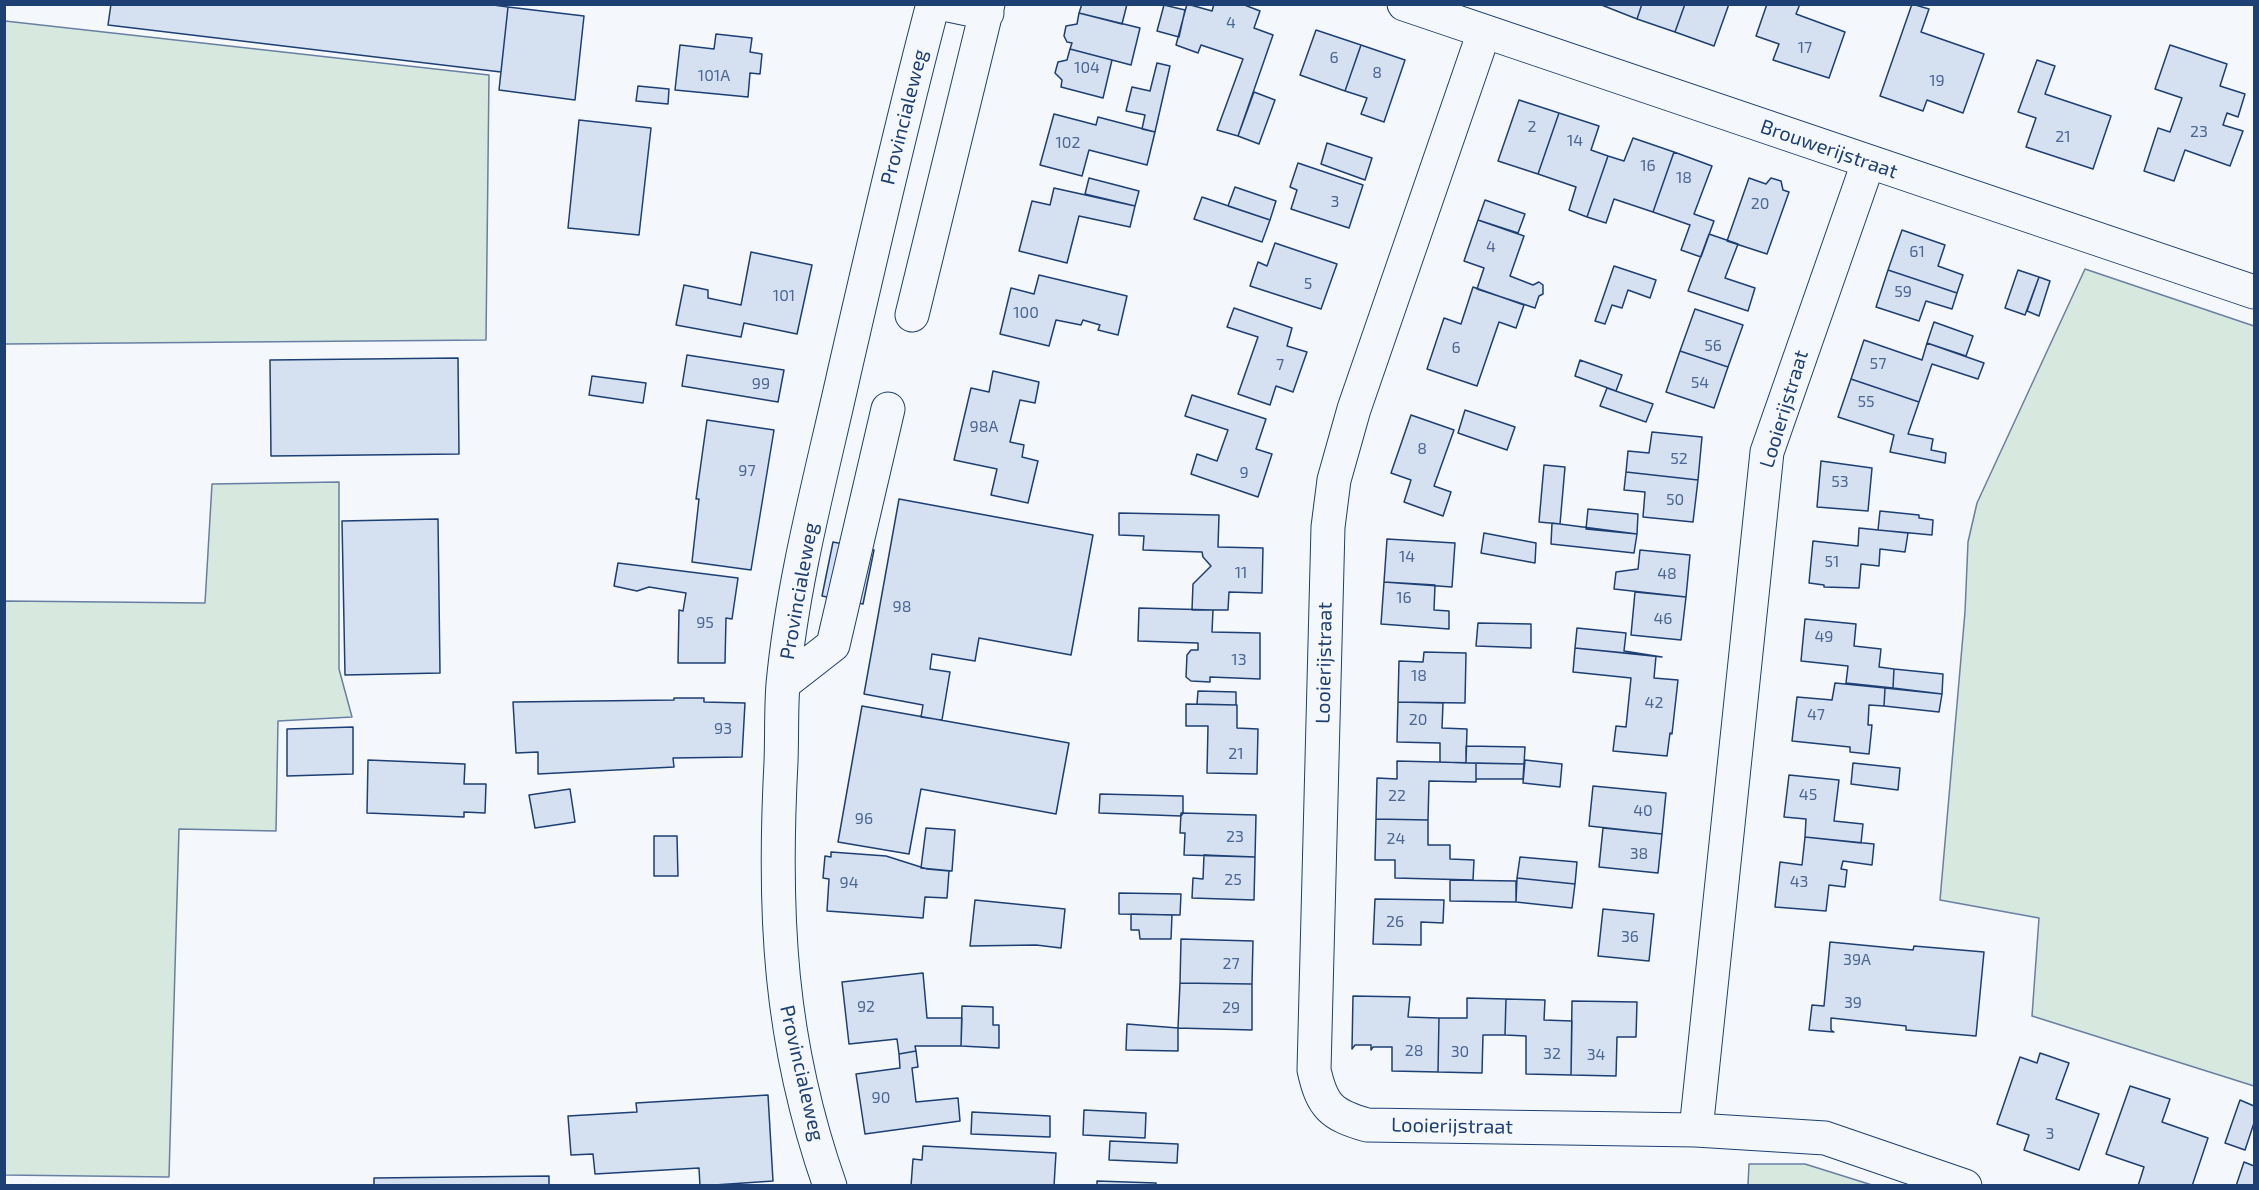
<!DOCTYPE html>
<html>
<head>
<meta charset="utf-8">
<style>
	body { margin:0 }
	#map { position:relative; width:2259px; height:1190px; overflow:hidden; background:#f4f7fb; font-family:"Exo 2",sans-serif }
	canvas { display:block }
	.frame { position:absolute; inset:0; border:6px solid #1d3f73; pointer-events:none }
</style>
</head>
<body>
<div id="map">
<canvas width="2259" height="1190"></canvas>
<div class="frame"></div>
</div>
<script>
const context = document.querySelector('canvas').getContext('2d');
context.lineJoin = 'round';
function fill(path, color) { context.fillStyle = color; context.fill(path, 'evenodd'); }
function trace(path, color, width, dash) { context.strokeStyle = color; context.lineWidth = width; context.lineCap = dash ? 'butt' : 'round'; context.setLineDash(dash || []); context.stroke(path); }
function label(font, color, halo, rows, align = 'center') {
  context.font = font + ' "Exo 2",sans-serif'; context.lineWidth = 4.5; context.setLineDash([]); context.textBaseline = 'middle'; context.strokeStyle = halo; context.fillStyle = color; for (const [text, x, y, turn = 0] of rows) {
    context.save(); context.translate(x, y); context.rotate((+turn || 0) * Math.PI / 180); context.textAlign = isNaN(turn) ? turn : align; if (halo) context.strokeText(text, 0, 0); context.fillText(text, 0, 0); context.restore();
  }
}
const green = new Path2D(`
	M5,21l484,54 -3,265 -481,4z
	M2085,269l169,57v760l-222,-70 7,-98 -99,-18 25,-288 3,-70 9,-39z
	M339,482v187l13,48 -74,4 -2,110 -97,-2 -10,348 -164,-2v-574l200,2 7,-119z
	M1749,1164h56l67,21h-124z`);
fill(green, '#d7e8df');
trace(green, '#687fa3', 1.5);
const building = new Path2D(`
	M111,4h375l22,3 -7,65 -393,-47z
	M1082,4h45l-5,20 -43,-11z
	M1187,4l25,7 2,-7h28l18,7 -6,17 19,7 -35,101 -21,-6 26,-71 -42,-14 -3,8 -22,-8z
	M1599,4h43l-5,15z
	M1642,4h43l-10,28 -38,-13z
	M1685,4h44l-15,42 -39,-14z
	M1767,4h33l-4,10 49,18 -16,46 -56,-18 6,-16 -23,-8z
	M1912,4l17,5 -8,23 63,22 -21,59 -36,-13 -4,11 -43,-15z
	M1164,5l21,5 -6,27 -22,-6z
	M508,7l76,9 -9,84 -76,-10z
	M1079,13l61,15 -9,37 -61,-16 2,-6 -5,-1 -3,-6 2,-10 11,-2z
	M1316,30l45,15 -16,46 -45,-16z
	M716,34l36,4 -2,14 12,2 -2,20 -10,-1 -2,24 -73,-7 5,-45 34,4z
	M1361,45l44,15 -21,62 -23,-8 6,-16 -22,-7z
	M2170,45l57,19 -7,22 25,8 -7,23 -11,-4 -4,12 20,6 -13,35 -45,-16 -11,31 -30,-10 14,-43 12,4 12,-34 -27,-9z
	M1070,49l42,11 -9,38 -42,-11 1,-7 -7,-7 3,-11 9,-2z
	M2037,60l18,6 -10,28 66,22 -18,53 -67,-22 10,-29 -18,-6z
	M1157,63l13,3 -15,66 -13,-3 3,-14 -19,-4 6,-24 18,4z
	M638,86l31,3 -1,15 -32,-3z
	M1254,92l21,8 -16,44 -21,-8z
	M1519,100l40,13 -21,61 -40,-13z
	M1559,113l40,13 -8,24 17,6 -21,61 -18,-7 7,-23 -38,-13z
	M1054,114l42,11 2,-8 57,15 -8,33 -58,-15 -7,26 -42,-11z
	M579,120l72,8 -12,107 -71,-7z
	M1633,138l41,14 -21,60 -39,-13 -8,24 -19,-6 21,-61 16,5z
	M1327,143l45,15 -7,22 -44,-16z
	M1674,152l38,14 -18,48 20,7 -13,36 -20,-7 9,-25 -37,-13z
	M1298,163l65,22 -14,43 -58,-19 6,-19 -7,-3z
	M1089,178l50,13 -4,15 -50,-12z
	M1749,178l17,6 5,-6 10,3 2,9 6,2 -22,62 -40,-13z
	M1235,187l41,14 -6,19 -42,-14z
	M1054,188l81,18 -5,21 -51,-11 -12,47 -48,-12 13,-50 18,4z
	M1202,197l68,23 -8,22 -68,-23z
	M1485,200l40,14 -7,19 -40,-13z
	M1478,220l46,16 -14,40 23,9 6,-3 4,3v9l-4,2 -4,12 -58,-19 7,-21 -20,-7z
	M1902,230l43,15 -7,21 25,9 -6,18 -69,-23z
	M1709,234l29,10 -13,34 30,10 -7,23 -60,-20z
	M1275,243l62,21 -16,45 -71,-23 8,-24 9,4z
	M751,252l61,13 -15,69 -53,-11 -3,14 -65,-12 8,-40 24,5v8l33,7z
	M1614,266l42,14 -6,18 -22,-8 -6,18 -10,-3 -7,19 -10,-3z
	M1888,270l69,23 -5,16 -26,-8 -7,20 -43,-14z
	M2018,270l21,7 -14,38 -20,-7z
	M1039,275l88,21 -9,39 -20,-5 2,-5 -17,-5 -2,5 -25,-5 -7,26 -49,-12 11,-46 23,6z
	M2039,277l11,4 -11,35 -12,-5z
	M1473,287l51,18 -8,23 -17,-6 -22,64 -50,-17 17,-51 17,6z
	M1234,308l58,20 -5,18 20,6 -14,40 -17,-6 -6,19 -32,-11 20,-57 -31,-10z
	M1695,309l48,16 -15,42 -48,-16z
	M1934,322l39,14 -7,20 -39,-13z
	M1864,340l58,20 5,-17 57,20 -6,16 -46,-15 -13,38 -68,-23z
	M1680,351l48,16 -14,41 -48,-16z
	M687,355l97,15 -6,32 -96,-16z
	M458,358l1,96 -188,2 -1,-96z
	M1580,360l42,15 -6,16 -41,-15z
	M993,371l46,11 -4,21 -15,-3 -10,42 14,3 -2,12 16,4 -10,42 -37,-8 6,-26 -43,-9 17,-72 18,4z
	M592,376l54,7 -3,20 -54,-8z
	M1851,379l68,23 -11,32 25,5 -2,11 15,3 -1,10 -55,-11 4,-17 -56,-18z
	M1607,388l46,16 -7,18 -46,-16z
	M1192,395l74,24 -10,30 16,5 -14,43 -67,-23 6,-20 20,7 11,-31 -43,-14z
	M1465,410l50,17 -8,23 -49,-17z
	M1411,415l43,15 -20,56 17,6 -8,24 -39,-14 7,-22 -20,-7z
	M707,420l67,10 -23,140 -59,-8 7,-63h-3z
	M1652,432l50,5 -4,43 -72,-8 2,-21 21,2z
	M1821,461l51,7 -4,43 -51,-4z
	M1544,465l21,2 -5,57 -21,-2z
	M1626,472l72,8 -5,42 -50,-5 2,-25 -21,-2z
	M899,499l194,36 -22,120 -92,-17 -4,23 -43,-7 -2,15 20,3 -8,48 -21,-3 2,-12 -59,-11z
	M1588,509l50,5 -1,20 -51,-5z
	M1880,511l39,4v3l14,2 -1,15 -54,-5z
	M1119,513l100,2 -1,32 45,1 -1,45 -33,-1 -1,18h-36l1,-26 18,-18 -8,-9 -1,-5 -59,-2 1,-14 -25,-1z
	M438,519l2,154 -95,2 -3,-154z
	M1552,523l85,11 -3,19 -83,-9z
	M1859,528l49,5 -3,19 -25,-3 -1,17 -18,-2 -2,24 -35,-1v-2l-15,-2 4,-42 45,5z
	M1484,533l52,10 -1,20 -54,-10z
	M1387,539l68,4 -3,44 -68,-5z
	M833,542l41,8 -11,54 -41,-8z
	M1640,550l50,5 -4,42 -72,-8 2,-17 22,-3z
	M618,563l120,15 -6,41 -6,-1 -1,45h-47l1,-53 4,1 3,-18 -37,-6 -12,4 -23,-5z
	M1384,582l51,3 -1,25 15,1v18l-68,-5z
	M1635,592l51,5 -5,43 -50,-5z
	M1139,608l74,2 -1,22 48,1v46l-50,-2v5l-19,-1 -5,-4 1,-22 4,-5h7v-7l-60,-2z
	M1805,619l51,5 -2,22 27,3 -2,18 15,2 -1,19 -47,-5 2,-17 -47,-5z
	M1478,623l53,1v24l-55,-2z
	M1577,628l49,5 -2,18 38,6 -87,-9z
	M1575,648l81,8 -2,22 24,2 -6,54 -2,-1 -3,23 -54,-5 3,-25 10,1 5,-49 -58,-6z
	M1424,652l42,1 -1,50 -67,-1 1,-41 24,1z
	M1894,669l49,5 -1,20 -49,-6z
	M1835,683l50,5 -1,18 -15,-1 -1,20h4l-3,29 -19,-2v-5l-58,-6 5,-44 35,3z
	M1885,688l57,6 -3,18 -55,-6z
	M1198,691l38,1v13l-39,-1z
	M674,698h30v4l41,1 -3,54 -69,1 1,9 -136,7v-22l-22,1 -3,-51 161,-2z
	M1398,702l45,1 -1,25 25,1 -1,34 -26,-1v-19l-43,-1z
	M1186,704l51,1v23l21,1 -1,45 -50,-1 1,-47h-22z
	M862,706l207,37 -13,71 -135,-25 -12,65 -71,-12z
	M353,727v47l-66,2v-47z
	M1466,746l59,1 -1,17 -58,-1z
	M368,760l97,4 -1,20h22l-1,29 -21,-1v5l-97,-4z
	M1525,760l37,4 -2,23 -37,-4z
	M1397,761l79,2v19l-47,-1 -1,39 -52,-1 1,-41 20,1z
	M1476,763l48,1 -1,15h-47z
	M1853,763l47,5 -2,22 -47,-6z
	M1789,775l50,5 -5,41 29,3 -2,19 -56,-6 1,-18 -22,-2z
	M1593,786l73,7 -4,41 -73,-8z
	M570,789l5,33 -40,6 -6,-33z
	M1100,794l83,2v17l-2,3 -82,-3z
	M1181,813l75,2 -1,42 -71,-2 1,-22h-5z
	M1376,819l52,1v25h22v14l24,1 -1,20 -78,-2v-18h-20z
	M926,828l29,2 -3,41 -31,-3z
	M1603,828l59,6 -4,39 -59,-6z
	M654,836h23l1,40h-24z
	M1805,837l69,7 -2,21 -29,-4 -2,8 6,1 -2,17 -16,-2 -3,26 -51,-4 5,-45 22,3z
	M831,852l55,4 41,13 22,2 -2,27 -22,-1 -2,21 -96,-7 2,-32 -6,-1 2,-22 6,1z
	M1204,855l51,2 -1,43 -62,-2 1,-20 10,1z
	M1520,857l57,5 -2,22 -58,-6z
	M1517,878l58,6 -3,24 -56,-6z
	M1450,880l66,1v21l-66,-1z
	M1119,893l62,1 -1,21 -61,-1z
	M1375,899l69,1 -1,23 -22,-1v23l-48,-1z
	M975,900l90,9 -4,39 -25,-3 -66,1z
	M1603,909l51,5 -5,47 -51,-5z
	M1131,914l41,1 -1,24h-31l-1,-9h-8z
	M1181,939l72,2 -1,43 -72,-1z
	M1830,942l83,8 1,-4 70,6 -8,84 -70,-6v-4l-75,-8v12l3,2 -25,-2 3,-25 12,1z
	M923,973l4,45h35l-1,28h-46l1,5 -17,3 -2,-15 -48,5 -7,-62z
	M1180,983l72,1v46l-74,-2z
	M1353,996l57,1 -2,20 31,1 -1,54 -46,-1v-24h-19l-2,3v-5h-16l-3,4z
	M1467,998l39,1 -1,36h-22l-1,38 -44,-1 1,-54h28z
	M1506,999l39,1 -1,20 28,1 -1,54 -45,-1v-38l-21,-1z
	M1572,1001l65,1 -1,35h-19l-1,39 -45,-1z
	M962,1006l31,1v18h6v23l-38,-2z
	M1127,1024l51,4v23l-52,-1z
	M916,1051l2,16 -6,1 4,34 42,-4 2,23 -95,13 -9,-60 44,-6 -1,-14z
	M2040,1053l29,10 -13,36 43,15 -20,56 -55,-20 5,-15 -32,-11 23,-67 17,6z
	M2130,1086l40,13 -8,23 46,16 -16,48h-54l6,-19 -38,-13z
	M768,1095l5,86 -73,5 -1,-18 -104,6 -2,-20 -22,1 -3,-39 69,-4 -1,-9z
	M2240,1100l14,6v17l-9,27 -20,-7z
	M1084,1110l62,3 -1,25 -62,-3z
	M972,1112l78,4v21l-79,-3z
	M1110,1141l68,3 -1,19 -68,-3z
	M923,1146l133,7 -2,33h-143l2,-27 9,1z
	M2244,1162l10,4v20h-18z
	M549,1176v10h-175v-8z
	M1097,1181l59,2v3h-59z`);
fill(building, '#d5e0f0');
trace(building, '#1d3f73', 1.5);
const minor = new Path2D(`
	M944,4l43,9
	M1404,4l850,288
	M1484,32l-130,377 -20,71 -6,47 -14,543c8,36 17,45 53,55l329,5 129,8 140,48
	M912,315l76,-311
	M783,684l50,-39 55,-236
	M1696,1130l71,-678 101,-289
	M830,1186c-51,-145 -57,-272 -49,-424 1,-26 0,-53 2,-78 10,-106 39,-211 62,-315 28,-122 56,-244 88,-365`);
trace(minor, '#1d3f73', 35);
trace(minor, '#f4f7fb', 33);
label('16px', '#4b6792', null, [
	["4",1231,23],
	["17",1805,48],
	["6",1334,58],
	["104",1087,68],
	["8",1377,73],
	["101A",714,76],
	["19",1937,81],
	["2",1532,127],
	["23",2199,132],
	["21",2063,137],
	["14",1575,141],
	["102",1068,143],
	["16",1648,166],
	["18",1684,178],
	["3",1335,202],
	["20",1760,204],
	["4",1491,247],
	["61",1917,252],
	["5",1308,284],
	["59",1903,292],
	["101",784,296],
	["100",1026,313],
	["56",1713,346],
	["6",1456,348],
	["57",1878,364],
	["7",1280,365],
	["54",1700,383],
	["99",761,384],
	["55",1866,402],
	["98A",984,427],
	["8",1422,449],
	["52",1679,459],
	["97",747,471],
	["9",1244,473],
	["53",1840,482],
	["50",1675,500],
	["14",1407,557],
	["51",1832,562],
	["11",1241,573],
	["48",1667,574],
	["16",1404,598],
	["98",902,607],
	["46",1663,619],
	["95",705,623],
	["49",1824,637],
	["13",1239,660],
	["18",1419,676],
	["42",1654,703],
	["47",1816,715],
	["20",1418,720],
	["93",723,729],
	["21",1236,754],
	["45",1808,795],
	["22",1397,796],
	["40",1643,811],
	["96",864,819],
	["23",1235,837],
	["24",1396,839],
	["38",1639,854],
	["25",1233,880],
	["43",1799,882],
	["94",849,883],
	["26",1395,922],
	["36",1630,937],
	["39A",1857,960],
	["27",1231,964],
	["39",1853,1003],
	["92",866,1007],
	["29",1231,1008],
	["28",1414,1051],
	["30",1460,1052],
	["32",1552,1054],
	["34",1596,1055],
	["90",881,1098],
	["3",2050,1134]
]);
label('20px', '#1d3f73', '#f4f7fb', [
	["Provincialeweg",904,117,-76],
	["Brouwerijstraat",1829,149,19],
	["Looierijstraat",1784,409,-73],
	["Provincialeweg",799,591,-80],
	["Looierijstraat",1324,663,-89],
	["Provincialeweg",802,1073,77],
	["Looierijstraat",1452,1126,1]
]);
</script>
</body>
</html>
